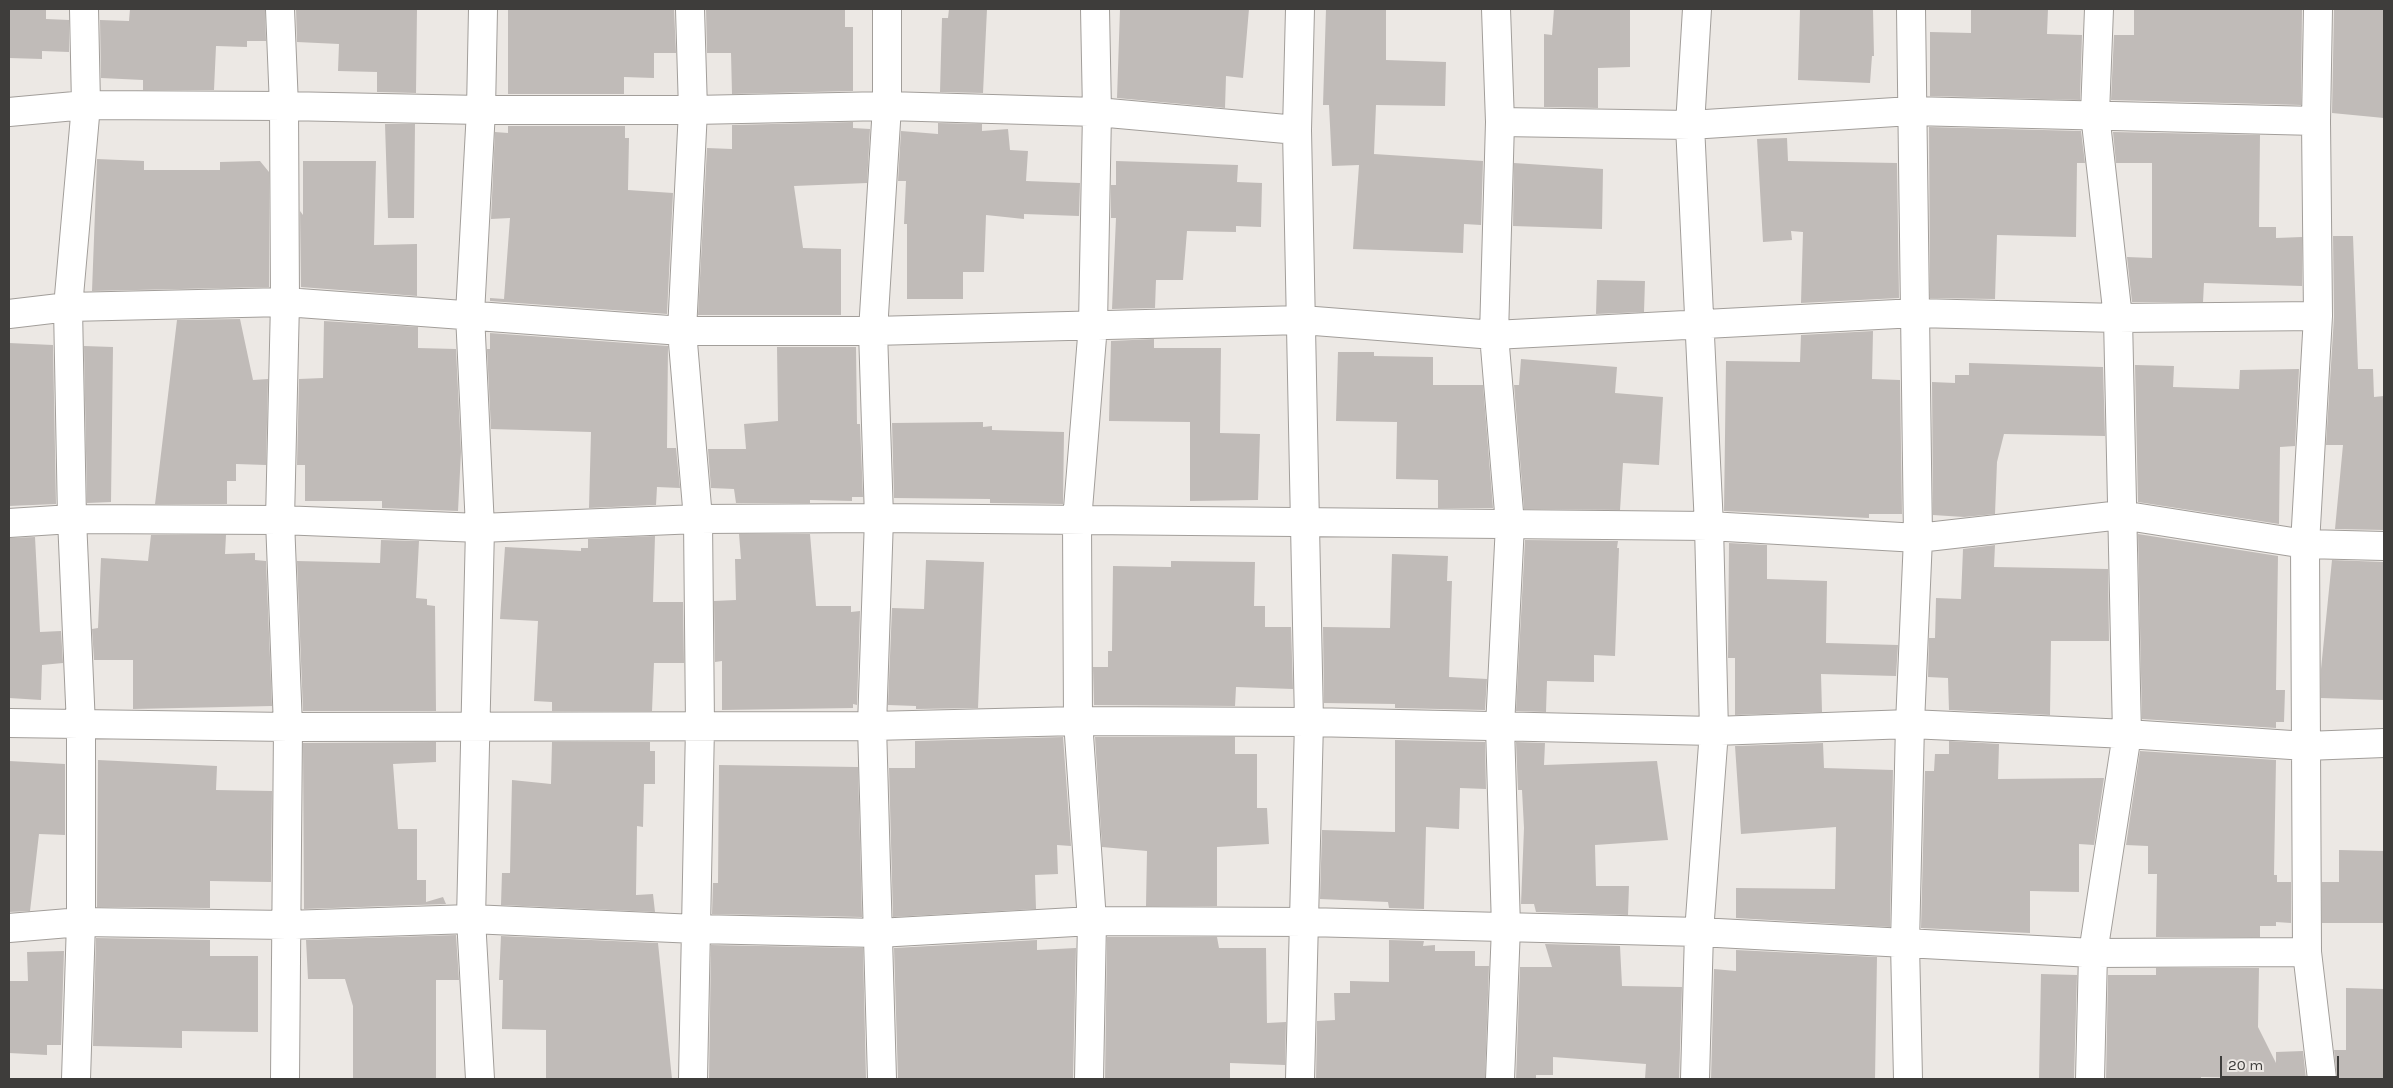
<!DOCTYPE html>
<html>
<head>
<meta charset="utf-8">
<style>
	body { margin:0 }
	#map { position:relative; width:2393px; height:1088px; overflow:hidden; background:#ece8e4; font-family:Karla,sans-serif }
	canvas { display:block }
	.frame { position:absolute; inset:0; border:10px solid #3e3d3b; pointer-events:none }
	.scale { position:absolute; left:2220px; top:1056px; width:119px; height:22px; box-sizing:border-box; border:2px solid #3e3d3b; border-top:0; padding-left:6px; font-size:15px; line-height:18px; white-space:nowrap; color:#3e3d3b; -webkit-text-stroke:4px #ece8e4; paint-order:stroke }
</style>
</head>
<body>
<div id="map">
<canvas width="2393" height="1088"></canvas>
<div class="frame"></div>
<div class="scale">20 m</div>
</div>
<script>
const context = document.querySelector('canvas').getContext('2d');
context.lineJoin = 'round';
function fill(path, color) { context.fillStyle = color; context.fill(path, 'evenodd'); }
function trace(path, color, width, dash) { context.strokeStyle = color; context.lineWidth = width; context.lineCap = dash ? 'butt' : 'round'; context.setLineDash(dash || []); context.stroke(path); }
fill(new Path2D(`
	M9,9h37v10l23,1v32l-27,-1v8l-33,-1z
	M130,9h135l1,32h-19v6l-31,-1 -2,44h-71v-10l-42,-2 -1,-58 29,1z
	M296,9h121l-1,84 -39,-1v-20l-39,-1 1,-27 -42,-2z
	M508,9h166l2,44h-22v25l-30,-1v17h-116z
	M706,9h139v18h8v64l-121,3 -1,-41h-24z
	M949,9h38l-4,84 -43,-1 2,-74h6z
	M1120,9h129l-6,69 -17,-2 -1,32 -108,-10z
	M1326,9h60v51l60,2 -1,44 -69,-1 -2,49 109,7 -2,64 -17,-1 -1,29 -110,-4 6,-84 -27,1 -3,-61h-6z
	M1554,9h76v58l-32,1v40l-54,-1v-73l8,1z
	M1800,9h73l1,47h-2l-2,27 -72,-3z
	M1971,9h77l-1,25 35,1 -2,65 -150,-4v-64l41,1z
	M2134,9h168l-1,96 -190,-5 3,-65h20z
	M2334,9h50v109l-52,-5z
	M853,122v6l17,1 -3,54 -73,3 9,62 38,1v66h-143l9,-167 25,1v-24z
	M938,123l44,1v7l26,-2 2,21 18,1 -2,30 54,2 -1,33 -55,-2v5l-38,-4 -2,57h-21v27h-56v-75h-3l2,-43h-8l3,-50 37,3z
	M385,124h30l-1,94h-26z
	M508,126h117v12h4l-1,52 45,3 -6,121 -177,-13v-3l14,1 6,-81 -19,1 4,-87 13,1z
	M1929,127l152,4 4,32h-8l-1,74 -79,-2 -2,64 -65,-1z
	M2113,132l147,3 -1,92h17v11l26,-1v49l-98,-3 -1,19h-71l-5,-45 25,1v-95h-36z
	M1787,138l1,23 109,2 2,135 -98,5 2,-71 -12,-1 1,9 -29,2 -6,-103z
	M97,159l47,2v9h76v-8l40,-1 9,11v115l-177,4z
	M303,161h73l-2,84 43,-1v52l-116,-9 -1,-76 3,4z
	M1116,161l122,4 -1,17 25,1 -1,44 -25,-1v6l-49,-1 -4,49h-27l-1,28 -43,1 4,-91h-5v-33h5z
	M1514,163l89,6 -1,60 -89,-3z
	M2333,236h20l5,133h15l1,28 10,-1v134l-49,-1 8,-84h-17l8,-128z
	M1597,280l48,1 -1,31 -48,2z
	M240,319l13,61 15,-1 -2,86 -30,-1v17h-9v23h-72l22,-184z
	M324,321l94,6v21l38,1 5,103 -3,59 -76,-3v-7h-77v-36h-8l2,-86 24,-1z
	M1873,331l-1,48 28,1 2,134h-33v4l-145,-7 2,-150 74,1 1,-27z
	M490,333l178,13 -1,102h9l4,40 -23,-1 -1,18 -67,3 2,-76 -100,-3 -4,-80h3z
	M1154,339v9h67l-1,85 40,1 -2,66 -68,1v-79l-81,-1 2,-80z
	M9,343l44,2 3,159 -47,2z
	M84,346l29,1 -2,155 -24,1z
	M777,347h79l1,77h3l3,73h-11v4l-42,-1v3h-74l-2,-14 -23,-1 -3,-39h38l-2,-25 34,-3z
	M1338,352h36v4l59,1v28h50l10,123h-55v-28l-42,-1 1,-57 -61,-1z
	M1521,359l96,8 -2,26 48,4 -4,68 -36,-2 -3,47 -96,-1 -10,-124h5z
	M1969,363l134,4 2,69 -101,-2 -7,28 -2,52 -31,3 -31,-2 -1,-133 23,1v-8h14z
	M2135,365l39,1 -1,21 66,2 1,-19 59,-1 -4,77 -15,1 -1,77 -141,-22z
	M983,422v5l9,-1v4l72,2 -1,72 -73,-1v-4l-96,-1 -2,-75z
	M739,534h71l6,72h35v6l9,-1 -3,94 -4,-1v4l-131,2v-49l-7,1 -1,-61 22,-1 -1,-41h6z
	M2138,534l140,22 -2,134h9l-1,32h-8v6l-134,-9z
	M151,535h75l-1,19 30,-1v7l11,1 6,145 -139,3v-49h-39l-2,-31 6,-1 3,-70 47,3z
	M655,536l-2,66h30l1,61h-30l-2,48h-100v-9l-18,-1 4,-80 -38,-2 5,-72 76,4v-3h7v-9z
	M35,537l5,95 21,-1 2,32 -21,2 -1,35 -32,-2v-160z
	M381,540l38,1 -3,57 11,1v6l8,1 1,105h-133l-6,-150 83,2z
	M1525,540l93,1 -1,7h2l-4,108 -21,-1v27l-47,-1 -1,31 -30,-1z
	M1729,543l38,2v34l60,2 -1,62 72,2 -2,31 -75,-2 1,38 -87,3v-57h-7z
	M1995,545l-1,22 114,2 1,72h-58l-1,74 -101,-5 -1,-32 -20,-1 1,-39h6l1,-40 25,1 2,-50z
	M1392,554l56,2 -1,25h5l-3,96 38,2 -2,31 -90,-2v-4l-71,-1 -1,-76 67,1z
	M926,560l58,2 -6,146 -62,1v-3l-28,-1 4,-97 32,1z
	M2332,560l52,2v138l-63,-2v-29z
	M1171,561l84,1 -1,44h11v21h26l2,62 -57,-2 -1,19 -141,-1 -1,-38h15v-16h4l1,-85 58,1z
	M1063,737l8,109 -14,-1 1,29 -23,1 1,34 -143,8 -4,-149h26v-27z
	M1095,737h140v17h22v54h10l2,36 -52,3v59h-71l1,-55 -45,-4z
	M1395,740l90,2 1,47 -26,-1 -1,41 -33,-2 -2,82 -35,-1 -1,-6 -68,-3 2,-69 73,2z
	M1949,741l50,3 -1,35 106,-1 -10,67 -15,-1v48l-49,-1v42l-109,-5 4,-157h9l1,-17h14z
	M436,742v20l-43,2 5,65h19v51h9v22l17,-5 3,7 -142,5 -1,-166z
	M552,742h98v9h5v33h-11l-1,43 -6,-1 -1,69 17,-1 2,18 -154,-7 1,-32h8l2,-93 39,4z
	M1516,742l29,1 -1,22 113,-4 11,79 -73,5 1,41h33l-1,29 -92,-3 -2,-8h-13l3,-76 -2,-38h-4z
	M1823,743l1,25 69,2 -3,157 -154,-9v-30l99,1 1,-62 -95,7 -6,-88z
	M2140,751l136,9 -2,115h3v7h14v41l-15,-1v4h-16v11h-104l1,-63h-9v-28l-22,-1z
	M98,760l119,6 -1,24 56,1 -1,91 -61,-1v27l-113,-1z
	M9,761l56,3v71l-26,-1 -9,77 -21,1z
	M719,765l139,2 4,150 -150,-3 1,-31h5z
	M2339,850l45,1v72h-62v-41h17z
	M456,935l3,45h-23v99h-83v-73l-8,-27h-37l-2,-39z
	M501,936l157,7 14,136h-126v-49l-44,-1 1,-49h-4z
	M1107,937h110l2,11h47l1,75 19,-1 -1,43 -55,-2v16h-125z
	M96,938l114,2v16h48v76l-76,-1v17l-89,-2z
	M1037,940v10l39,-2 -3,131h-175l-4,-131z
	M1389,940l35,1 -1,5 12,-1v6h40v15h14l-4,113h-169l1,-58 18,-1 -1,-27h16v-12l39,1z
	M1545,944l75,2 2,40 60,1 -3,92h-34l1,-15 -93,-7v18h-17v4h-20l4,-112h32z
	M711,945l152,3 3,131h-157z
	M1736,950l141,7 -2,122h-164l3,-110 22,2z
	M64,951l-3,94h-14v10l-38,-2v-72h19l-1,-29z
	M2156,968h103l-1,59 18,36v-11l27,-1 3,28 -105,-2v2h-95l2,-104h48z
	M2041,974l36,1 -3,104h-35z
	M2346,988l38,1v90h-47l-3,-29h12z`), '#c0bbb8');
const minor = new Path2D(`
	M280,9l4,97 1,196 -5,218 8,207 -3,352
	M690,9l3,101 -11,221 16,188 2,207 -7,353
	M1496,9l4,113 -6,213 16,189 -10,203 6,200 -6,152
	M2318,9l-2,112 2,195 -13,228 1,202 1,206 15,127
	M9,112l77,-7 198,1 197,4h212l194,-4 210,6 200,18
	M1500,122l190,3 221,-14 405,10
	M9,314l59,-7 217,-5 397,29h191l429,-11 192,15 422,-22 202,5 200,-2
	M9,523l63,-4 208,1 200,8 218,-9 181,-1 830,8 209,12 203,-23 184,29 79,2
	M9,723l279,4 584,-1 206,-5 231,1 405,9 196,-7 217,10 179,12 78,-3
	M9,928l72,-6 206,3 184,-6 225,10 182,4 214,-12 214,1 393,10 394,21 214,-1
	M76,1079l5,-157v-196l-9,-207 -4,-212 18,-202 -2,-96
	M480,1079l-9,-160 9,-391 -10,-214 11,-204 2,-101
	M882,1079l-10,-353 7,-208 -6,-187 14,-225v-97
	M1089,1079l3,-158 -14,-200 -1,-200 16,-196 4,-213 -2,-103
	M1300,1079l9,-357 -12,-592 3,-121
	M1695,1079l4,-147 15,-201 -5,-205 -19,-401 7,-116
	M1908,1079l-3,-135 5,-220 8,-186 -7,-529
	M2090,1079l3,-126 34,-219 -9,-416 -23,-204 4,-105`);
trace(minor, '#a29e9a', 30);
trace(minor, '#fff', 28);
</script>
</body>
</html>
